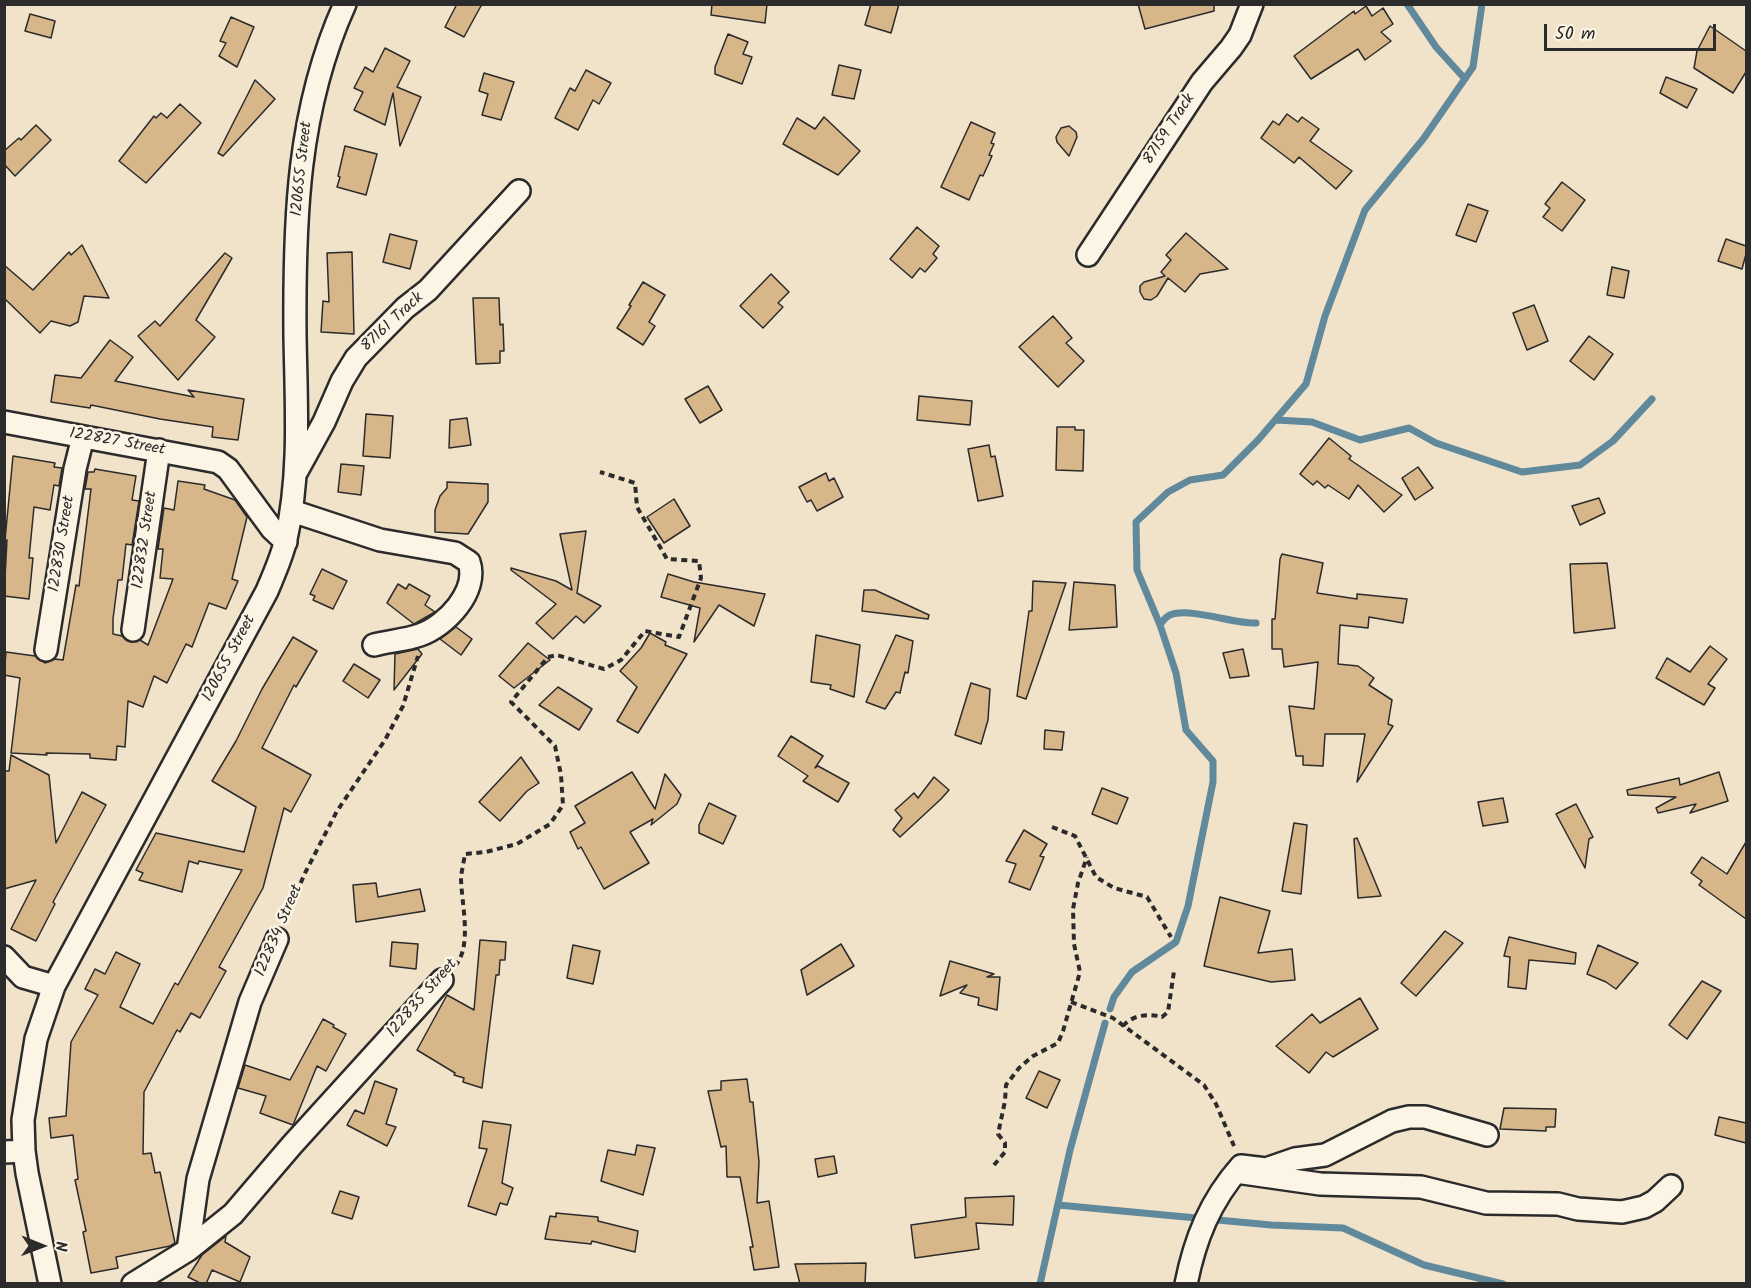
<!DOCTYPE html>
<html>
<head>
<meta charset="utf-8">
<style>
	body { margin:0 }
	#map { position:relative; width:1751px; height:1288px; overflow:hidden; background:#f1e2ca; font-family:Kalam,sans-serif }
	canvas { display:block }
	.frame { position:absolute; inset:0; border:6px solid #2b2b2b; pointer-events:none }
	.north { position:absolute; left:12px; top:1216px; width:60px; height:60px; -webkit-text-stroke:4px #fcf5e5; paint-order:stroke; rotate:91deg; font-size:16px; font-weight:700; line-height:24px; text-align:center; color:#2b2b2b }
	.north::after { content:''; display:block; margin:auto; width:21px; height:27px; background:#2b2b2b; clip-path:polygon(50% 0,100% 100%,50% 72%,0 100%) }
	.scale { position:absolute; left:1544px; top:24px; width:172px; height:27px; box-sizing:border-box; border:3px solid #2b2b2b; border-top:0; padding-left:8px; font-size:18px; line-height:21px; white-space:nowrap; color:#2b2b2b; -webkit-text-stroke:4px #fcf5e5; paint-order:stroke }
</style>
</head>
<body>
<div id="map">
<canvas width="1751" height="1288"></canvas>
<div class="frame"></div>
<div class="north">N</div>
<div class="scale">50 m</div>
</div>
<script>
const context = document.querySelector('canvas').getContext('2d');
context.lineJoin = 'round';
function trace(path, color, width, dash) { context.strokeStyle = color; context.lineWidth = width; context.lineCap = dash ? 'butt' : 'round'; context.setLineDash(dash || []); context.stroke(path); }
function fill(path, color) { context.fillStyle = color; context.fill(path, 'evenodd'); }
function label(font, color, halo, rows, align = 'center') {
  context.font = font + ' Kalam,sans-serif'; context.lineWidth = 5; context.setLineDash([]); context.textBaseline = 'middle'; context.strokeStyle = halo; context.fillStyle = color; for (const [text, x, y, turn = 0] of rows) {
    context.save(); context.translate(x, y); context.rotate((+turn || 0) * Math.PI / 180); context.textAlign = isNaN(turn) ? turn : align; if (halo) context.strokeText(text, 0, 0); context.fillText(text, 0, 0); context.restore();
  }
}
trace(new Path2D(`
	M1407,4l29,43 29,32
	M1276,420l36,2 48,18 49,-12 27,15 86,29 58,-7 33,-24 39,-42
	M1160,625c3,-4 5,-8 10,-10 21,-8 63,9 86,8
	M1110,1009l4,-12 18,-25 44,-30 12,-36 25,-124v-21l-27,-31 -10,-57 -16,-48 -23,-55 -1,-48 32,-30 22,-12 33,-5 35,-35 48,-56 19,-68 40,-106 59,-72 49,-71 9,-63
	M1058,1205l213,20 72,3 81,37 79,19
	M1040,1284l30,-134 35,-127`), '#60899b', 7);
const building = new Path2D(`
	M457,4h25l-18,33 -19,-10z
	M712,4h55l-2,19 -54,-8z
	M871,4h28l-8,29 -26,-8z
	M1138,4h76v7l-69,18z
	M1366,6l6,10 11,-8 10,16 -12,8 10,9 -26,19 -7,-11 -47,30 -17,-23 60,-45 1,3z
	M30,14l25,7 -4,17 -26,-7z
	M231,17l23,10 -17,40 -18,-11 7,-13 -6,-2z
	M1710,26l36,25v21l-13,21 -39,-25 3,-17z
	M728,34l20,8 -5,12 9,3 -10,27 -27,-10v-7z
	M385,48l25,13 -13,26 24,10 -21,49 -7,-53 -8,32 -31,-15 9,-18 -9,-4 11,-21 8,5z
	M839,65l22,5 -7,29 -22,-4z
	M586,70l25,13 -12,21 -6,-4 -15,30 -23,-12 15,-30 5,3z
	M484,73l30,9 -13,38 -19,-5 6,-21 -9,-3z
	M1666,77l31,12 -10,19 -27,-15z
	M255,80l20,19 -52,57 -5,-3z
	M180,104l21,19 -55,60 -27,-22 35,-45 2,2 5,-5 6,5z
	M1287,114l11,8 4,-5 17,12 -9,12 42,30 -16,18 -37,-32 -5,6 -33,-25 12,-17 6,4z
	M824,117l36,34 -22,24 -55,-31 14,-26 18,11z
	M971,122l24,11 -4,10 3,1 -5,11 3,1 -9,20 -3,-1 -11,25 -28,-13z
	M36,125l15,15 -36,36 -11,-12v-13l15,-13 2,2z
	M1069,126l7,6 1,5 -8,19 -12,-14 -1,-5 5,-9z
	M345,146l32,8 -11,41 -29,-8 3,-10 -2,-1z
	M1562,182l23,18 -23,31 -19,-14 7,-9 -5,-4z
	M1468,204l20,7 -12,31 -20,-7z
	M917,227l22,19 -6,8 4,4 -12,14 -5,-4 -8,10 -22,-19z
	M1186,233l42,36 -28,5 -15,18 -17,-14 -11,18 -6,4 -7,-1 -4,-7v-6l4,-4 21,-6 -4,-4 10,-12 -5,-5z
	M390,234l27,7 -7,28 -27,-7z
	M1726,239l20,7v8l-4,15 -24,-8z
	M82,245l27,53 -25,-2 -6,26 -8,4 -19,-5 -11,12 -36,-35v-33l29,25 36,-38 2,3z
	M352,252l2,82 -33,-2 2,-31 6,1 -2,-49z
	M225,253l7,5 -36,62 19,17 -37,43 -40,-44 17,-15 5,5z
	M1612,267l17,4 -5,27 -17,-3z
	M771,274l18,18 -11,11 5,4 -20,21 -23,-22z
	M643,282l22,13 -16,27 6,4 -12,19 -26,-17 14,-22 -2,-1z
	M473,298h26l1,27 3,-1 1,27h-4v12l-24,1z
	M1534,305l14,36 -21,9 -14,-37z
	M1053,316l19,22 -6,5 18,18 -26,26 -39,-40z
	M1589,336l24,18 -19,26 -24,-19z
	M110,340l23,17 -18,24 79,16 -6,-7 56,9 -6,41 -26,-3 1,-10 -53,-8 -69,-14 -1,3 -39,-6 4,-27 26,3z
	M708,386l14,24 -22,13 -15,-24z
	M919,396l53,5 -2,24 -53,-5z
	M366,414l27,2 -3,42 -27,-2z
	M467,418l4,27 -22,3 1,-28z
	M1057,427h18v3h9l-1,41 -27,-1z
	M1329,438l22,18 -2,3 53,36 -18,17 -26,-27 -9,14 -21,-14 -3,3 -8,-7 -4,4 -13,-11z
	M989,445l2,12 4,-1 8,40 -25,5 -10,-52z
	M13,456l42,7 -1,4 8,1 -3,18 -5,-1 -4,25 -16,-3 -5,51h4l-4,41 -25,-3 3,-56h-2z
	M341,464l23,2 -3,29 -23,-3z
	M1418,467l15,21 -18,12 -13,-22z
	M95,469l41,7 -4,24 7,1 -7,44 -6,-1 -4,36h-4l-5,39v15l9,2 9,6 9,-2 8,5 25,-66 -13,-1 3,-29h-5l6,-41 10,2 4,-29 27,4 -1,4 31,11 12,17 -15,62 6,2 -12,28 -17,-6 -17,44 -6,-3 -19,39 -13,-7 -11,31 -15,-6 -3,46 -8,-1 -1,14 -26,-2v-4l-44,-1 1,2 -36,-2 9,-75 -16,-3 2,-23 29,4 10,7 10,-4 8,1 13,-75 3,1 12,-97h-6l3,-17h6z
	M826,473l3,8 5,-3 9,19 -26,14 -6,-11 -4,2 -8,-15z
	M447,482l41,2v18l-20,32 -33,-2v-22l5,-14 7,-8z
	M1599,498l6,15 -25,12 -8,-19z
	M674,499l16,27 -26,17 -17,-26z
	M586,531l-9,62 24,13 -17,17 -8,-7 -23,23 -17,-16 20,-19 -45,-34v-2l45,13 16,9 -12,-56z
	M1282,554l41,9 -6,30 40,6v-5l50,5 -4,24 -34,-6 -1,11 -28,-3 -2,39 20,2 16,12 -5,7 23,15 -4,24 5,2 -36,56 8,-48h-40l-2,32 -20,-1v-9h-7l-7,-50 25,3 4,-47 -34,5 -2,-18h-10v-30h3l5,-60z
	M1607,563l8,65 -41,5 -4,-69z
	M322,569l25,12 -14,28 -20,-9 2,-4 -5,-2z
	M668,574l26,8 71,12 -11,32 -35,-21 -25,37 6,-34 -39,-11z
	M1033,581l33,2 -40,116 -9,-3 12,-85h3z
	M1074,582l41,3 2,42 -48,3z
	M398,584l8,5 3,-5 21,12 -5,9 10,7 -21,12 -27,-21z
	M864,590h11l54,25 -1,4 -66,-8z
	M456,627l16,12 -11,16 -21,-16z
	M650,633l16,9 -1,3 22,9 -49,79 -21,-12 20,-34 -17,-16 21,-23z
	M816,635l44,10 -6,52 -24,-8 1,-4 -20,-3z
	M896,635l17,6 -5,32 -3,-1 -5,21 -4,-1 -11,17 -19,-7z
	M293,637l24,14 -21,36 -2,-2 -32,63 49,27 -20,37 -7,-4 -21,80 -44,79 7,4 -26,47 -9,-5 -11,19 -3,-2 -33,62 -1,62 8,-1 4,20 5,-1 15,71 -5,3 -54,11 2,11 -27,5 -8,-41 3,-1 -11,-51 3,-1 -5,-44 -22,3 -2,-20 17,-2 5,-74 27,-47 -13,-6 10,-20 10,5 11,-22 24,12 -20,43 33,17 22,-41 3,2 64,-115 -43,-9 -1,3 -9,-3 -7,31 -43,-12 4,-7 -7,-3 20,-37 88,19 12,-45 -44,-26 24,-40 26,-52z
	M528,643l22,17 -36,28 -15,-12z
	M1710,646l17,13 -19,25 7,4 -11,17 -48,-27 11,-20 23,14z
	M418,649l4,5 -28,36 1,-36z
	M1243,649l6,27 -19,2 -7,-25z
	M354,664l26,16 -12,18 -25,-17z
	M971,683l19,6 -2,31 -7,24 -26,-9z
	M558,687l34,22 -13,21 -40,-25z
	M1045,730l19,2 -2,18 -18,-1z
	M791,736l32,20 -8,12 3,-2 31,17 -11,19 -35,-21 5,-5 -30,-20z
	M11,755l38,20 7,68 26,-51 24,13 -53,97 2,2 -19,37 -25,-12 25,-49 -32,9v-118h5z
	M521,757l18,26 -12,8 -27,30 -21,-19z
	M632,772l23,37 10,-35 16,21 -4,9 -26,21 2,-6 -23,13 19,31 -45,26 -23,-42 -3,2 -8,-17 15,-9 -10,-17z
	M1719,772l9,29 -38,12 6,-9 -38,9 -2,-5 20,-11 -48,-2 -1,-5 52,-12 1,7z
	M934,777l15,13 -8,9 -41,38 -7,-7 9,-12 -7,-8 19,-17 4,5z
	M1102,788l26,10 -11,26 -25,-10z
	M1503,798l5,24 -25,4 -5,-24z
	M709,803l27,13 -13,28 -24,-11v-8z
	M1576,804l17,33 -4,2 -4,29 -29,-54z
	M1294,823l13,2 -6,69 -19,-3z
	M1024,830l23,14 -7,12 4,1 -14,33 -21,-8 7,-18 -10,-3z
	M1357,838l24,58 -23,2 -4,-59z
	M1746,842v77l-47,-34 3,-4 -11,-8 11,-16 25,17z
	M376,883l2,14 42,-8 5,22 -69,11 -3,-37z
	M1220,897l50,14 -12,42 34,-4 3,31 -24,2 -67,-16z
	M1445,931l18,12 -47,53 -15,-13z
	M1509,937l67,16 -1,11 -46,-4 -3,29 -18,-2 2,-30 -6,-1z
	M480,940l26,2 -1,18h-5l-1,15h-3l-14,113 -19,-6 1,-4 -10,-3 1,-2 -38,-23 30,-55 27,15z
	M392,942l26,2 -2,25 -26,-3z
	M841,944l13,22 -47,29 -6,-25z
	M573,945l27,6 -7,33 -26,-6z
	M1598,945l40,18 -22,26 -10,-7 -19,-8z
	M950,961l44,13 -7,3h13l-3,33 -19,-5 1,-7 -19,-5 7,-8 -27,11z
	M1702,981l19,10 -34,48 -18,-14z
	M1360,998l18,31 -45,28 -7,-5 -17,21 -33,-27 36,-32 8,9z
	M323,1019l11,6 -1,2 13,7 -20,37 -9,-5 -24,59 -33,-12 6,-17 -28,-8 7,-23 45,15z
	M1039,1071l21,9 -13,28 -21,-10z
	M747,1079l3,23h3l6,60 -2,41 12,-2 10,66 -25,3 -4,-23h3l-13,-70h-13l-1,-31 -5,1 -13,-56 13,-1v-9z
	M375,1081l22,8 -11,35 10,3 -9,19 -40,-21 8,-15 9,4z
	M1504,1108l52,1 -1,18h-9v4l-46,-2z
	M1719,1117l27,6v20l-31,-8z
	M483,1121l28,4 -9,58 11,5 -6,17 -7,-2 -4,12 -28,-9 19,-57 -8,-1z
	M637,1145l18,3 -12,47 -42,-14 7,-31 27,5z
	M834,1156l3,17 -19,4 -3,-18z
	M340,1191l19,6 -7,22 -20,-6z
	M1014,1196l-1,29 -37,-2 3,26 -64,9 -4,-33 55,-8 -1,-19z
	M556,1213l42,4v4l40,10 -3,21 -43,-11 -1,3 -46,-5 5,-23 6,1z
	M226,1236l-1,6 25,15 -10,25 -28,-12 -6,14h-4l-14,-7 14,-22z
	M866,1263l-1,21h-65l-5,-20z`);
fill(building, '#d7b68a');
trace(building, '#2b2b2b', 1.5);
const street = new Path2D(`
	M1088,255l114,-173 29,-34 9,-13 12,-31
	M4,422l214,40 10,7 44,60 14,13
	M297,471l27,-49 18,-41 14,-23 49,-50 23,-18 91,-99
	M292,511l88,29 75,13 14,9c10,29 -23,64 -49,73 -14,5 -31,6 -46,10
	M133,630l26,-180
	M46,650l29,-181 8,-32
	M4,957l19,20 31,9
	M4,1152l20,-1
	M1236,1172l84,12 101,3 65,16 72,1 20,5 44,3 22,-5 11,-6 16,-15
	M188,1250l10,-71 52,-177 27,-63
	M50,1284l-23,-111 -3,-22 -1,-31 13,-81 18,-53 213,-395c7,-17 15,-34 19,-52 15,-66 10,-136 9,-204 -1,-114 2,-225 50,-331
	M133,1284l55,-34 45,-36 59,-69 150,-165
	M1186,1284c9,-45 24,-83 55,-118l25,3 29,-10 30,-4 67,-34 17,-4h16l62,18`);
trace(street, '#2b2b2b', 26);
trace(new Path2D(`
	M1052,827l23,9 21,41 18,11 33,9 24,40
	M285,922l19,-47 33,-64 48,-71 18,-34 15,-50
	M455,966c18,-20 6,-64 6,-89 1,-8 3,-16 4,-23l21,-2 31,-8 33,-20 13,-19 -2,-30 -6,-29 -44,-44 37,-45 9,-2 47,14 17,-9 24,-29 34,6 22,-59 -2,-17 -32,-2 -30,-52 -2,-24 -35,-11
	M1071,1002l42,16 91,67 12,19 18,42
	M1123,1026c9,-11 26,-13 39,-9l6,-5 6,-41
	M994,1165l11,-13v-9l-7,-9 7,-33 1,-16 13,-17 14,-12 25,-13 5,-12 17,-59 -6,-28 -1,-35 5,-26 9,-26`), '#2b2b2b', 4, [6, 4.5]);
trace(street, '#fcf5e5', 21);
label('16px', '#2b2b2b', '#fcf5e5', [
	["87159 Track",1170,130,-57],
	["120655 Street",303,169,-84],
	["87161 Track",393,323,-43],
	["122827 Street",117,443,10],
	["122832 Street",146,540,-82],
	["122830 Street",63,544,-81],
	["120655 Street",230,659,-62],
	["122834 Street",280,931,-67],
	["122835 Street",423,999,-49]
]);
</script>
</body>
</html>
